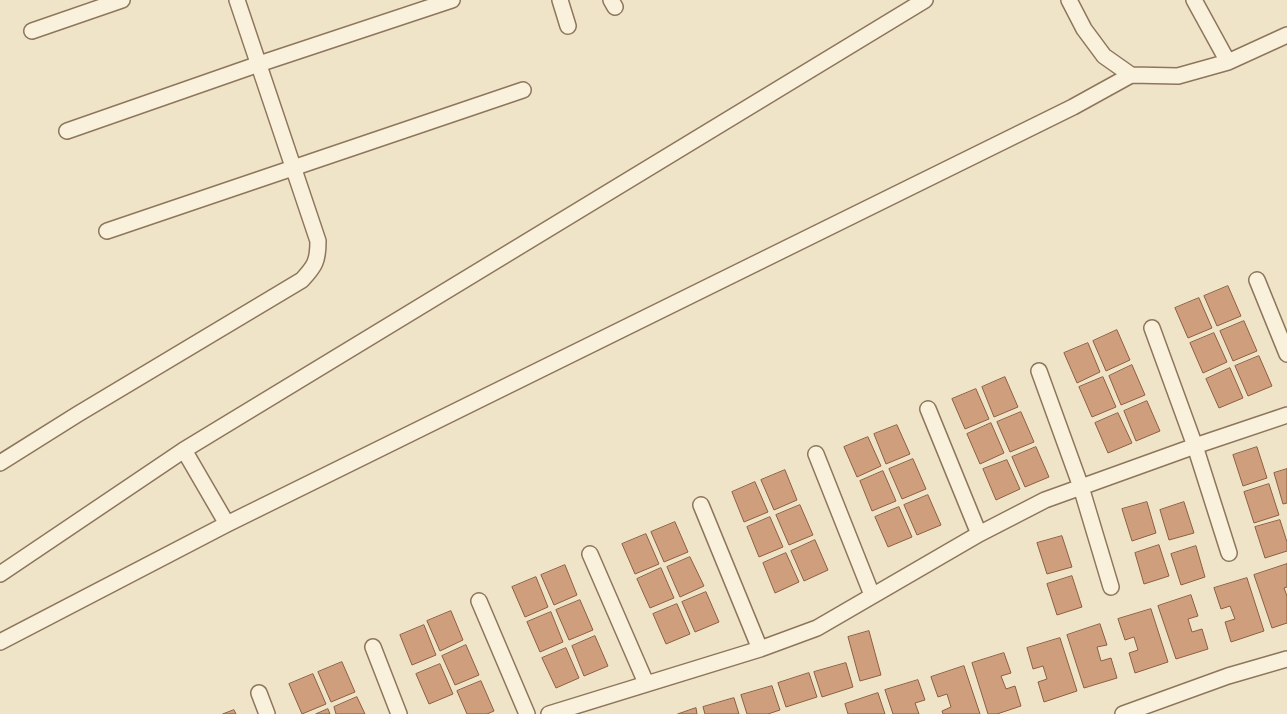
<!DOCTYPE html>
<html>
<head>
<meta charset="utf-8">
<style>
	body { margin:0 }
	canvas { display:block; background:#f0e4c8 }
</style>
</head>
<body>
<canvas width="1287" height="714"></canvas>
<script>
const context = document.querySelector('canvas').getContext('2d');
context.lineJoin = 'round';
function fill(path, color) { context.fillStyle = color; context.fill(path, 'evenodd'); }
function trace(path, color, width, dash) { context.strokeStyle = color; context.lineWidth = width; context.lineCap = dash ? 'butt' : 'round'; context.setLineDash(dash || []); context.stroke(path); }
const building = new Path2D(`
	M1228,286l13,30 -24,10 -13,-30z
	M1199,298l13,30 -24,10 -13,-30z
	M1244,321l13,30 -24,10 -13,-30z
	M1117,330l13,30 -24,11 -13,-30z
	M1214,333l13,29 -24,11 -13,-30z
	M1088,343l12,29 -23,11 -13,-30z
	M1259,356l13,30 -24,10 -13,-30z
	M1132,365l13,30 -24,10 -12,-29z
	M1230,368l13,30 -24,10 -13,-29z
	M1005,377l13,30 -24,10 -12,-30z
	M1103,377l13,30 -24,10 -13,-30z
	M976,389l13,30 -24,10 -13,-30z
	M1147,401l13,30 -24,10 -12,-30z
	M1021,412l13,30 -24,10 -13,-30z
	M1118,413l14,30 -24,10 -13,-30z
	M991,423l13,30 -24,11 -13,-30z
	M897,425l13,29 -24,10 -12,-30z
	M868,437l13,29 -24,11 -13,-30z
	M1036,447l13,30 -24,10 -13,-30z
	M1257,447l10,31 -24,8 -10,-31z
	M913,459l13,30 -24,10 -13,-30z
	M1007,460l13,29 -24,11 -13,-31z
	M1287,469v34l-4,1 -9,-31z
	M785,470l12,30 -23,10 -13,-30z
	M883,471l13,30 -24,10 -12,-30z
	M755,482l13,30 -24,10 -12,-30z
	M1269,484l10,31 -25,8 -10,-31z
	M928,495l13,30 -24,10 -13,-30z
	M1147,502l9,31 -24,8 -10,-32z
	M1184,502l10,31 -25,7 -9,-30z
	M800,505l13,30 -24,10 -13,-30z
	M899,507l13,30 -24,10 -13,-30z
	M770,517l13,30 -24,10 -12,-30z
	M1280,520l7,22v9l-22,7 -10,-31z
	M675,522l13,30 -24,10 -13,-30z
	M646,534l13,30 -24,10 -13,-30z
	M1062,536l10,31 -25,7 -10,-31z
	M815,540l13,30 -24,11 -13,-30z
	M1159,545l10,31 -25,8 -9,-31z
	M1196,546l9,31 -24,8 -10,-31z
	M786,553l13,29 -24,11 -12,-30z
	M690,557l14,29 -24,11 -13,-30z
	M1287,564v23l-3,1 3,8v27l-15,5 -18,-53z
	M565,565l12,30 -23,10 -13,-30z
	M661,568l13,30 -24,10 -13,-29z
	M1072,576l10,31 -25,8 -10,-31z
	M536,577l12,30 -23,10 -13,-30z
	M1247,578l17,53 -33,11 -6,-20 10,-3 -5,-13 -9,3 -7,-21z
	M706,592l13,30 -24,10 -13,-30z
	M1191,595l7,21 -10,3 4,13 10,-3 6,20 -32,10 -18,-53z
	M580,600l13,30 -24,10 -13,-30z
	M677,604l13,30 -24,10 -13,-30z
	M1151,609l17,53 -33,11 -6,-20 9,-3 -4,-13 -9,3 -7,-21z
	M451,611l12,29 -23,11 -13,-30z
	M551,612l12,30 -23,10 -13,-30z
	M1100,624l7,21 -10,2 4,14 10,-3 6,20 -33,10 -17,-53z
	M424,625l12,30 -24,10 -12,-30z
	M869,631l12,44 -21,6 -12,-44z
	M595,636l13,30 -24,10 -12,-30z
	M1060,638l17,53 -33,11 -6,-20 9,-3 -4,-13 -10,3 -6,-21z
	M466,645l13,30 -24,10 -13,-29z
	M566,648l13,30 -23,10 -14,-30z
	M1004,653l7,20 -10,3 5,13 9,-3 6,20 -24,8h-9l-16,-51z
	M342,662l13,30 -24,10 -13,-30z
	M846,663l7,24 -31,10 -8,-25z
	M440,664l13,30 -24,10 -13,-30z
	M964,666l16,48h-37l-1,-3 9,-4 -4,-13 -9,3 -7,-20z
	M809,673l8,24 -31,10 -8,-24z
	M313,674l13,30 -24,10 -13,-30z
	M918,680l7,20 -10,3 4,11h-26l-8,-24z
	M481,681l13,30 -7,3h-20l-10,-23z
	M772,686l8,24 -12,4h-21l-6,-19z
	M878,693l7,21h-37l-3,-10z
	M357,697l8,17h-29l-2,-7z
	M734,698l5,16h-34l-2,-7z
	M696,708l1,6h-19z
	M328,709l2,5h-14z
	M234,710l2,4h-13z`);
fill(building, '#cf9f7d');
trace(building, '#8d5f41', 1);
const street = new Path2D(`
	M560,0l8,26
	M611,0l4,7
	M1069,0l15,29 20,27 27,19 47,1 50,-14 59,-27
	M1194,0l34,62
	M32,31l90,-31
	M67,131l192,-67 193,-64
	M107,231l416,-141
	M1257,280l30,74
	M1152,328l43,118 34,107
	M1039,371l42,116 30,100
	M928,409l51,125
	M184,450l43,74
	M816,454l56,141
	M0,463l78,-49 224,-134c13,-14 16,-19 16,-39l-81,-241
	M701,505l59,144
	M590,554l56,129
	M0,574l184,-124 741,-450
	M479,601l48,113
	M0,642l227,-118 846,-417 58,-32
	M373,647l26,67
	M259,693l8,21
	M549,714l211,-65 57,-21 162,-94 66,-34 150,-54 92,-31
	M1123,714l105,-38 59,-17`);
trace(street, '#8d765c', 18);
trace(street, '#faf1dc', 15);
</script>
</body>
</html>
